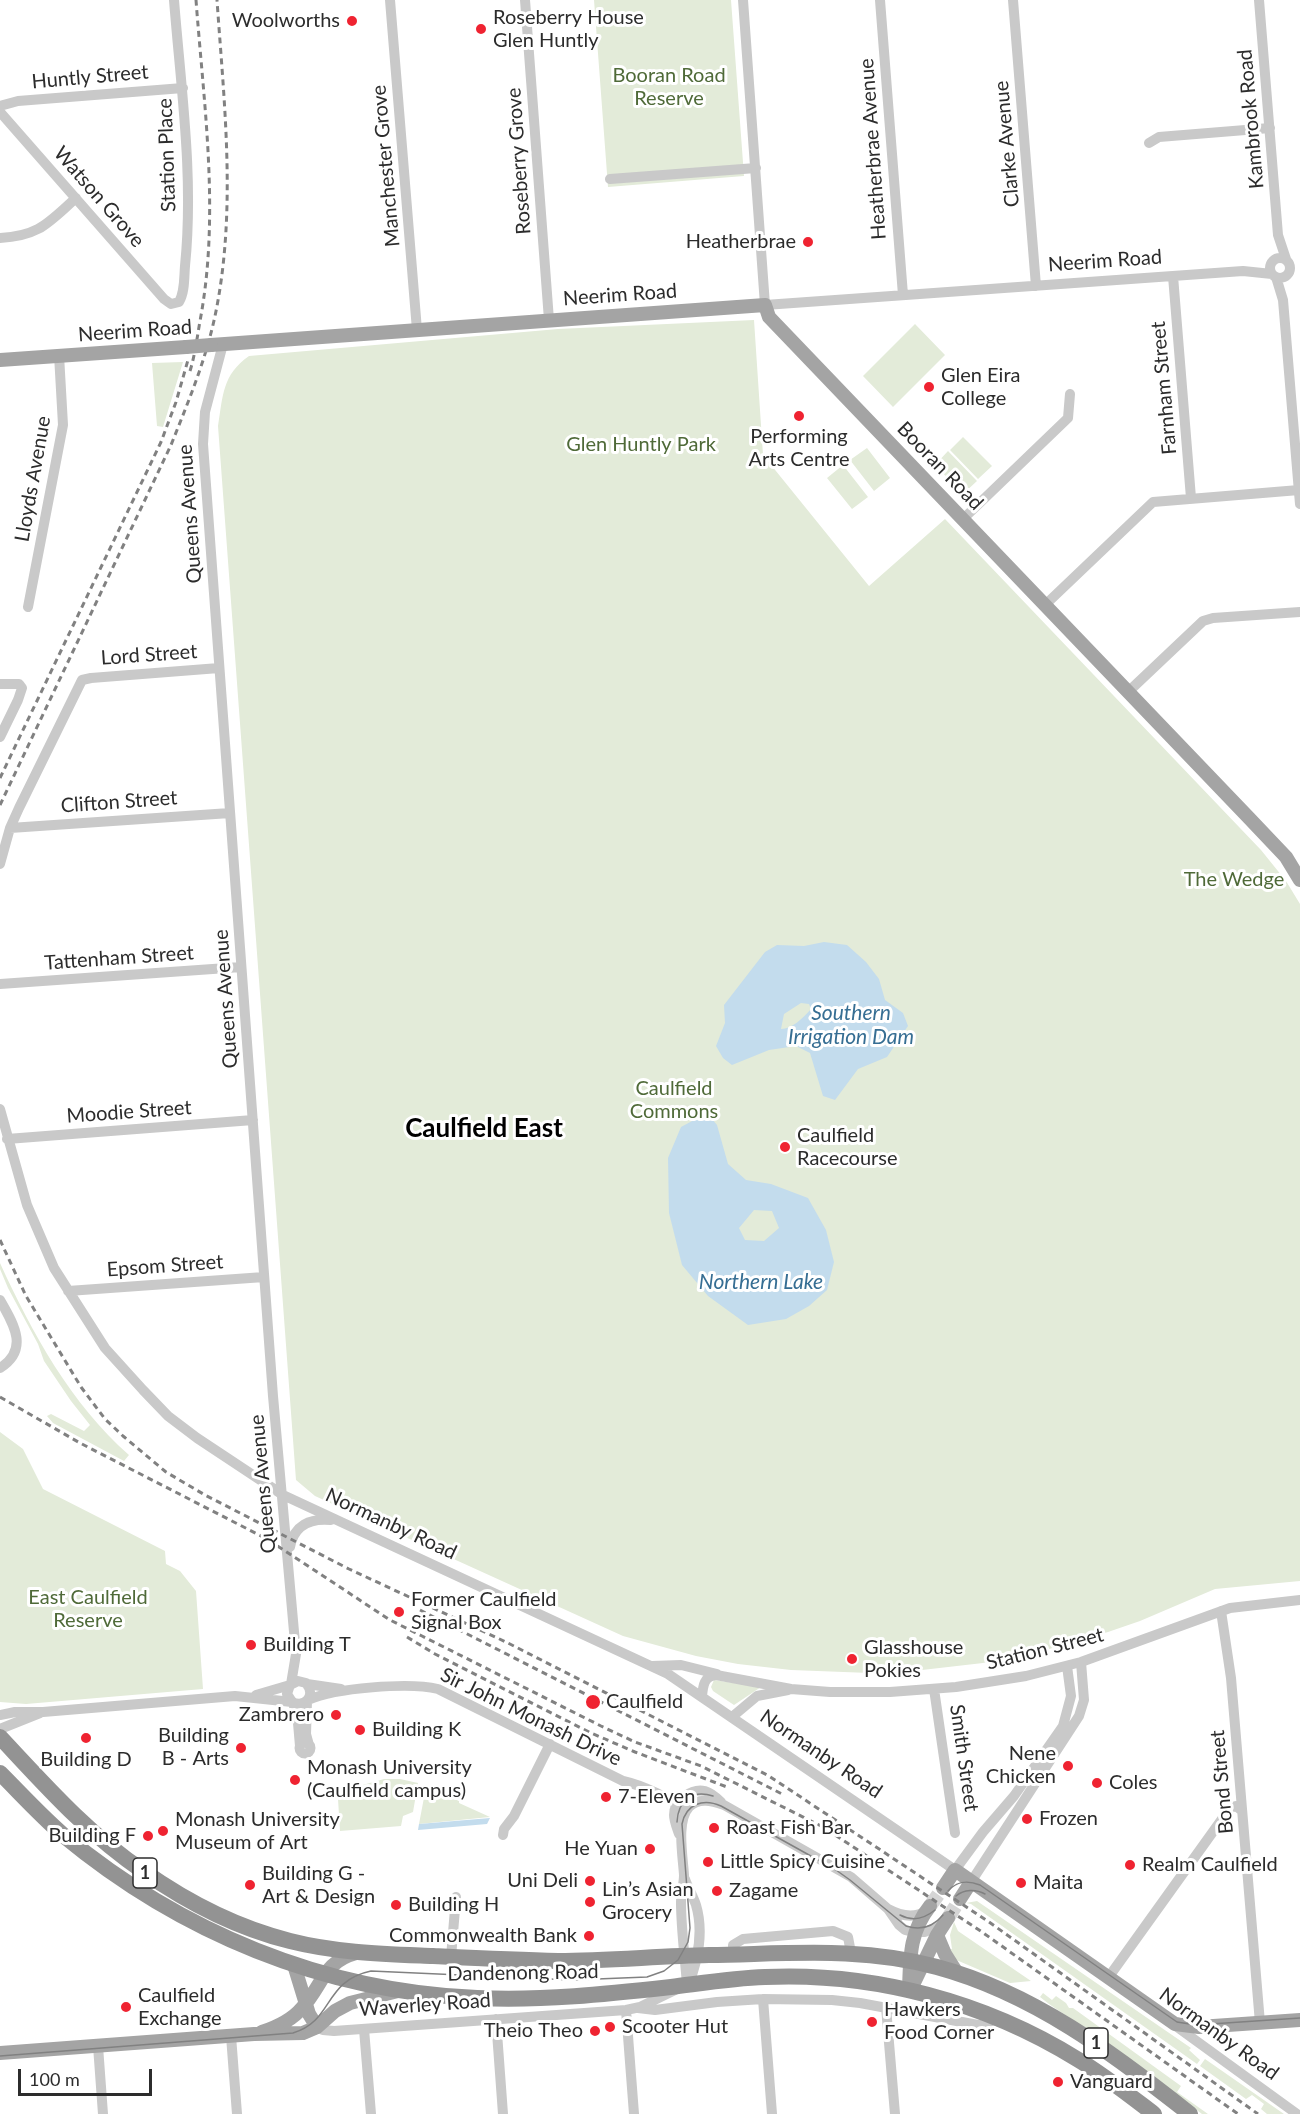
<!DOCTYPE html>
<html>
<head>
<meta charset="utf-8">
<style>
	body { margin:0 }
	#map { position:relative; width:1300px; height:2114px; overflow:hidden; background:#fff; font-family:Lato,sans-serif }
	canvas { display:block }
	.scale { position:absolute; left:18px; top:2069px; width:134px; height:27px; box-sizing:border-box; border:3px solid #2c2c2c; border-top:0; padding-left:8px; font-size:18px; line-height:21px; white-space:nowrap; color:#2c2c2c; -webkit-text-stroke:4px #fff; paint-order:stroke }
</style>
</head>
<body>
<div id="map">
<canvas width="1300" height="2114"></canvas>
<div class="scale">100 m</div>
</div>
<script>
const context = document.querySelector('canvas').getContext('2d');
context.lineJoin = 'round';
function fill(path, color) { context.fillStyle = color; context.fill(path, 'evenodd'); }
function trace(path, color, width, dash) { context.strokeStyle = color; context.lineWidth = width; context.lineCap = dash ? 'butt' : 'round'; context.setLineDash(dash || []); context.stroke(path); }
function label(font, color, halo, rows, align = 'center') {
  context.font = font + ' Lato,sans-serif'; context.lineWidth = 6; context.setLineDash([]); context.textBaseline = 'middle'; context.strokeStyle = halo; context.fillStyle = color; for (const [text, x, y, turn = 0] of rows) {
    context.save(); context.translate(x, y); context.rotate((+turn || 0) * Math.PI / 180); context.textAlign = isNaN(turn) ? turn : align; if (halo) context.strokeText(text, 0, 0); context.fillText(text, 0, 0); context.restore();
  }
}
fill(new Path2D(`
	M594,0h137l13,176 -136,11z
	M754,320l9,135 106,131 76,-67 316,331 25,31 14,23v677l-85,8 -75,32 -32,11 -59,17 -66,14 -61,7 -52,3 -79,-3 -53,-6 -42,-8 -73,-20 -308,-140 -19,-16 -78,-1054c5,-30 4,-51 31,-70l309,-27z
	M915,324l30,31 -52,52 -30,-31z
	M183,362l-20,65 -6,-1 -5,-63z
	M963,437l29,29 -14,13 -28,-29z
	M867,448l23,30 -16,13 -24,-31z
	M948,451l29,30 -14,13 -28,-29z
	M843,465l25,32 -16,12 -25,-31z
	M0,1263c32,70 71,141 129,192l-5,6 -71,-38 -6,-7 4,-2 33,17 6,-6 -19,-24 -27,-40 -6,-17 -30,-56 -8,-19z
	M0,1432l23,17 20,40 122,62 1,13 14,7 16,20 7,98 -177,15 -26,-2z
	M714,1680l47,7 -27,18 -21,-14 -2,-4z
	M384,1779h16l18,4 -5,29 -10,4 -2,10 -61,5 -2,-32 21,-13z
	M426,1787l33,14v2l31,14 -71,7z
	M977,1901l214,147 -2,2 11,10 -3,4 -226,-160 -5,-1z
	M954,1922l4,9 73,50 -21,2 -56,-24 -6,-9 4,-1 -2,-14z
	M1043,1993l9,7 4,-4 10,7 3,5h4l108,78 -4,6 31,22h-6l-77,-58 -76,-52 -9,-7z
	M1205,2059l79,55h-17l-6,-5 3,-5 -12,-9 -6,4 -46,-33z`), '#e3ebd9');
fill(new Path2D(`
	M824,942l23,3 19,17 13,17 6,21 18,13 5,13 -21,31 -29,12 -23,31 -12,-4 -13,-43 -14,-7 -27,4 -37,15 -9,-7 -7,-12 9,-23 -1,-18 41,-53 12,-7 27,1zM801,1003l8,1 2,5c-8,9 -19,20 -30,20l3,-15z
	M707,1113l10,12 11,39 18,16 25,4 37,14 18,32 8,32 -7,28 -18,16 -23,13 -38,6 -40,-29 -26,-31 -13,-52 -1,-55 13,-31zM754,1210l18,1 7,17 -15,13 -19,-1 -6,-12z
	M490,1818l-3,6 -69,6 1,-6z`), '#c3dced');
trace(new Path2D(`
	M930,1906l13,-18
	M948,1918l12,-19`), '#d5d5d5', 14, [14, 7]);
trace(new Path2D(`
	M390,0l27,330
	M525,0l24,320
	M743,0l22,305 478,-34 29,3
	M880,0l23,295
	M1013,0l23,286
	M1259,0l19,235 8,24
	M0,106l18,-5 165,-13
	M0,112l164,187 7,5 8,-2c6,-10 5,-25 6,-36 9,-89 -4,-177 -11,-266
	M1149,143l10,-6 111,-9
	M610,179l146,-11
	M0,238c39,-2 48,-15 76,-40
	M1270 268a10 10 0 1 1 20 0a10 10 0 1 1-20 0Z
	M1173,276l18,222
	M1276,277l7,23 17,204
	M223,344l-18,68 -2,32 70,952 23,258 -5,30
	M963,519l105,-101 2,-24
	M1045,605l108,-103 146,-12
	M28,607l35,-182 -4,-70
	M0,684h19l3,4 -4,12 -18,37
	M1128,692l75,-71 10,-3 87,-6
	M10,828l220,-15
	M0,864l10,-36 9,-20 63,-128 9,-2 128,-10
	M0,984l241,-17
	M0,1109l27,96 27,63 51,80 38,42 25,26 29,22 86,57 385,179 287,196 28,-38 31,-36 49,-70 8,-30 -4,-30
	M7,1139l246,-19
	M68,1291l196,-14
	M0,1300c13,23 30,49 0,68
	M290,1547c4,-22 20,-29 41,-27
	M1221,1611l10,67 29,345
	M652,1666l29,-1 36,9
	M307,1684l34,5
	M934,1689l21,144
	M256,1695l34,-10
	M702,1696c1,-10 2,-20 14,-21l75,14 39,3h60l66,-5 70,-11 55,-14 149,-54 70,-8
	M308,1700c27,-12 101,-18 130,-11l185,92c18,4 51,18 62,31
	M307,1701l-1,33 3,11
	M293,1702l5,21 2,23
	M0,1715l15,-3h28l192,-16 57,6c14,6 24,-7 14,-19l-8,-2 -8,4 -3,9 5,8
	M732,1717l25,-21 31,-6
	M0,1729l40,-16
	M299.5 1748a5.5 5.5 0 1 1 11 0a5.5 5.5 0 1 1-11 0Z
	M679,1834c-2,-6 -5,-13 -5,-19 0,-15 18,-27 31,-24 7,2 12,7 16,11
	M503,1835l1,-6 10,-13 36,-72
	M685,1879c3,9 8,17 11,26 8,27 2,54 -7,79
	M971,1882l108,-166 5,-16 -3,-38
	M888,1909c13,7 27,10 39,1
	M733,1954v-9l10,-6 90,-8 15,6 3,16
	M451,1957l5,-60
	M1108,1978l122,-170 6,-2 6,5
	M687,1985c-2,-28 -6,-56 -6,-83 0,-9 3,-18 3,-27 -1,-18 -8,-54 5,-68 10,-10 23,-6 35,-2l127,72 37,32 11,16 6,5 8,2h12l18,-8
	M763,1999l9,115
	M886,2007l9,107
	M638,2008l17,2 62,-8 46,-3 69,1 28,3 118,22 10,-2 8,-5
	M626,2010l8,104
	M496,2019l7,95
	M1173,2024l124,90
	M317,2027l6,3 11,1 292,-21 14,-3 35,-17
	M364,2029l7,85
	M231,2036l6,78
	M98,2046l5,68`), '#c9c9c9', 10);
trace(new Path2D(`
	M211,345l554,-40 4,12 480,501 37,39 14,23
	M0,360l186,-13
	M943,1888l12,-18 220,154 24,3 101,-7
	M960,1899l11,-17
	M937,1935l8,19 12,19
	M294,1965l15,49 8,13
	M909,1991c1,-32 0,-59 21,-85
	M910,1991l27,-56 11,-17
	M262,2032c15,-5 30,-12 40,-24 21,-23 21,-46 54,-55
	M0,2053l254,-19 49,-1 14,-6 18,-16 15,-8 48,-12`), '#a4a4a4', 14);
trace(new Path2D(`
	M0,1737c45,48 88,97 143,134 44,31 95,57 147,70 47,12 96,13 143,15 42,2 83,4 125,5 50,0 100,-5 151,-6 77,-1 152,-9 228,12 96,26 176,86 253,147
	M0,1773c21,21 41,43 63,62 117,97 261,157 414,163 65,3 130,-4 194,-11 32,-4 63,-9 94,-10 109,-5 220,25 312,82 27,16 52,36 77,55`), '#939393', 16);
trace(new Path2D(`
	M677,1822c1,-21 15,-33 36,-26
	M948,1891c9,-10 19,-11 32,-6l197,137 19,3 104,-7
	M956,1896c8,-7 20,-7 29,-2
	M900,1915c13,7 24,4 35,-5
	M0,2056l293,-23c41,-12 30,-52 78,-62l201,9 75,-3 17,-6 14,-11 10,-18 2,-14 -8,-104c4,-20 21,-26 39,-18l115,64 14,10 56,46c15,5 27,1 37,-11`), '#818181', 1.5);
trace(new Path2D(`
	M190,371c5,-16 7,-33 10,-50 20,-106 4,-214 -4,-321
	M0,778l161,-336 15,-40 12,-42
	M0,805l171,-360c18,-45 37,-90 46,-139 19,-101 7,-204 0,-306
	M0,1240l26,56 55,91 24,32 18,17 43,36 39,23 144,74 157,73 263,134 220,146 269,192
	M0,1397l80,46 187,96 123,81 32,16 179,90 34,16 66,24 122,61 159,105 256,182
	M420,1610l364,185
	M407,1637l28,17 156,79 44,19 92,35`), '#818181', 3, [6, 4.5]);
trace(new Path2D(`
	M186,347l25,-2`), '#a4a4a4', 14);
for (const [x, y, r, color] of [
	[352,21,6,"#ef2331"],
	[481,29,6,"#ef2331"],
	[808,242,6,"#ef2331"],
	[929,387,6,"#ef2331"],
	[799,416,6,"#ef2331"],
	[785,1147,6,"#ef2331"],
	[399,1612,6,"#ef2331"],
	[251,1645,6,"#ef2331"],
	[852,1659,6,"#ef2331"],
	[593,1702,8,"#ef2331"],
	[336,1715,6,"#ef2331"],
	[360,1730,6,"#ef2331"],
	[86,1738,6,"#ef2331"],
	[241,1748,6,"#ef2331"],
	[1068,1766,6,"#ef2331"],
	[295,1780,6,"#ef2331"],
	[1097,1783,6,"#ef2331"],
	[606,1797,6,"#ef2331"],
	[1027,1819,6,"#ef2331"],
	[714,1828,6,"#ef2331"],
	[163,1831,6,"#ef2331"],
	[148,1836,6,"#ef2331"],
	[650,1849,6,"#ef2331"],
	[708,1862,6,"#ef2331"],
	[1130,1865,6,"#ef2331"],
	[590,1881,6,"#ef2331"],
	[1021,1883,6,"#ef2331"],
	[250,1885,6,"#ef2331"],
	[717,1891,6,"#ef2331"],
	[590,1902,6,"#ef2331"],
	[396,1905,6,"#ef2331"],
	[589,1936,6,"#ef2331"],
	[126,2007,6,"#ef2331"],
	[872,2022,6,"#ef2331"],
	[610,2027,6,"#ef2331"],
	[595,2031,6,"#ef2331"],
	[1058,2082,6,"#ef2331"]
]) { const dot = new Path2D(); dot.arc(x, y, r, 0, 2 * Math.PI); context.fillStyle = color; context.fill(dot); trace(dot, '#fff', 2); }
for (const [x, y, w] of [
	[145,1873,24],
	[1096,2043,24]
]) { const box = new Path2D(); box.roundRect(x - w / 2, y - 15, w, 30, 4.5); context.fillStyle = '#fff'; context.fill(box); trace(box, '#2c2c2c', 1.5); }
label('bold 18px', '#2c2c2c', null, [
	["1",145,1873],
	["1",1096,2043]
]);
label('20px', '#2c2c2c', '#fff', [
	["Roseberry House",493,18],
	["Glen Huntly",493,41],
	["Woolworths",340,21,"right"],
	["Heatherbrae",796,242,"right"],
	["Glen Eira",941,376],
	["College",941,399],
	["Performing",799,437,"center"],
	["Arts Centre",799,460,"center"],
	["Caulfield",797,1136],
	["Racecourse",797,1159],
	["Former Caulfield",411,1600],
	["Signal Box",411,1623],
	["Building T",263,1645],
	["Glasshouse",864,1648],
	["Pokies",864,1671],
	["Caulfield",606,1702],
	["Zambrero",324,1715,"right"],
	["Building K",372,1730],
	["Building",229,1736,"right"],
	["B - Arts",229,1759,"right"],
	["Nene",1056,1754,"right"],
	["Chicken",1056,1777,"right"],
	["Building D",86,1760,"center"],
	["Monash University",307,1768],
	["(Caulfield campus)",307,1791],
	["Coles",1109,1783],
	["7-Eleven",618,1797],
	["Frozen",1039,1819],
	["Monash University",175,1820],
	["Museum of Art",175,1843],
	["Roast Fish Bar",726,1828],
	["Building F",136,1836,"right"],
	["He Yuan",638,1849,"right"],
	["Little Spicy Cuisine",720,1862],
	["Realm Caulfield",1142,1865],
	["Building G -",262,1874],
	["Art & Design",262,1897],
	["Uni Deli",578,1881,"right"],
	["Maita",1033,1883],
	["Lin’s Asian",602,1890],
	["Grocery",602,1913],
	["Zagame",729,1891],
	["Building H",408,1905],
	["Commonwealth Bank",577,1936,"right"],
	["Caulfield",138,1996],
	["Exchange",138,2019],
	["Hawkers",884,2010],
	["Food Corner",884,2033],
	["Scooter Hut",622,2027],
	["Theio Theo",583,2031,"right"],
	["Vanguard",1070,2082]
], 'left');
label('20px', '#4f6a38', '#fff', [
	["Booran Road",669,76],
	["Reserve",669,99],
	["Glen Huntly Park",641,445],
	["The Wedge",1234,880],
	["Caulfield",674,1089],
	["Commons",674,1112],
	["East Caulfield",88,1598],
	["Reserve",88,1621]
]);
label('20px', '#2c2c2c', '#fff', [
	["Huntly Street",90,77,-5],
	["Kambrook Road",1251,119,-95],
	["Clarke Avenue",1007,144,-95],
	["Heatherbrae Avenue",873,149,-94],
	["Station Place",167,155,-92],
	["Roseberry Grove",519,161,-94],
	["Manchester Grove",386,166,-95],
	["Watson Grove",99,197,49],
	["Neerim Road",1105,261,-4],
	["Neerim Road",620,295,-4],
	["Neerim Road",135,331,-4],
	["Farnham Street",1164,388,-95],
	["Booran Road",940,466,46],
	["Lloyds Avenue",33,479,-80],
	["Queens Avenue",190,514,-94],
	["Lord Street",149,655,-4],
	["Clifton Street",119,802,-4],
	["Tattenham Street",119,958,-4],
	["Queens Avenue",226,999,-94],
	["Moodie Street",129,1112,-4],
	["Epsom Street",165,1266,-4],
	["Queens Avenue",263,1484,-95],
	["Normanby Road",391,1524,25],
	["Station Street",1045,1649,-14],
	["Sir John Monash Drive",531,1717,26],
	["Normanby Road",821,1754,34],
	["Smith Street",964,1758,82],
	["Bond Street",1222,1782,-95],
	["Dandenong Road",523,1973,-1],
	["Waverley Road",425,2005,-4],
	["Normanby Road",1219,2034,36]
]);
label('italic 21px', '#366e93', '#fff', [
	["Southern",851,1013],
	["Irrigation Dam",851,1037],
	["Northern Lake",761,1282]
]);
label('bold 26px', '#000', '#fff', [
	["Caulfield East",484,1129]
]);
</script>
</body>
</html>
